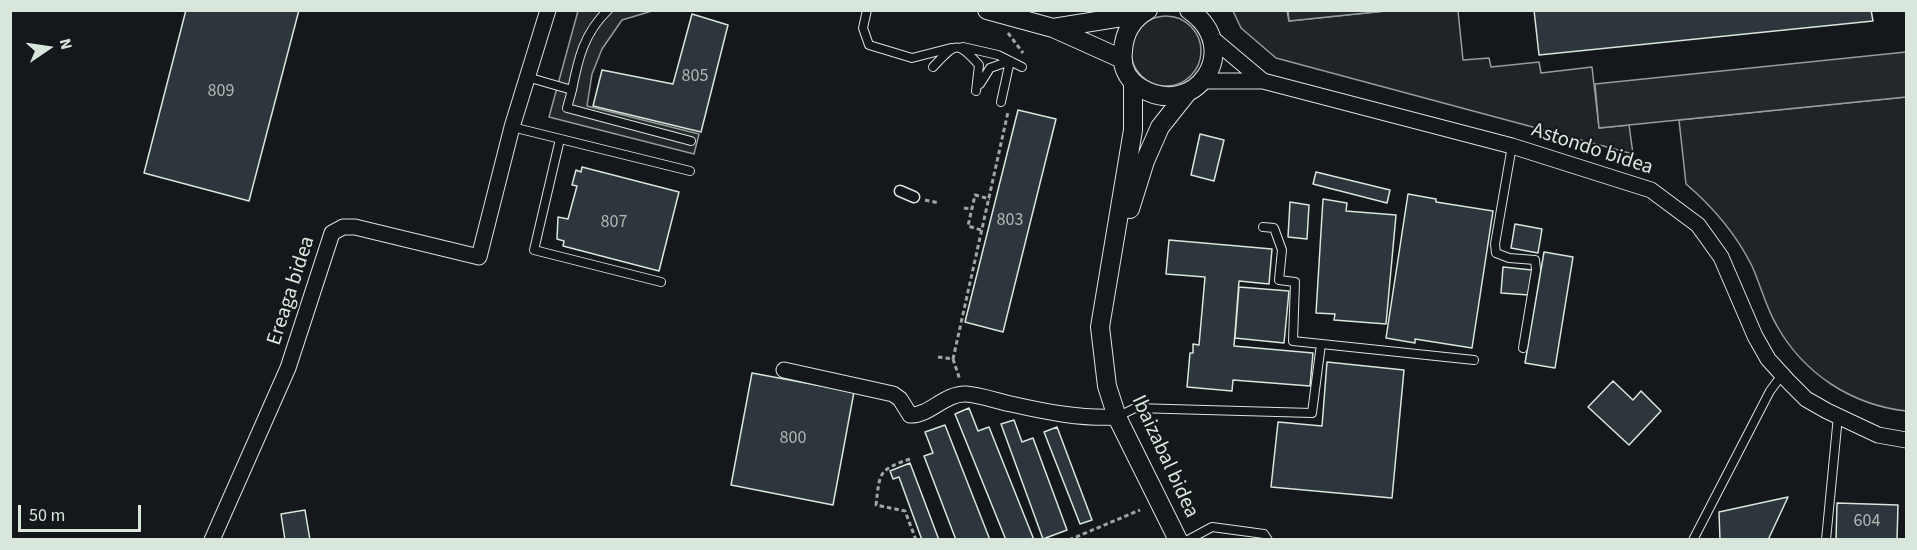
<!DOCTYPE html>
<html>
<head>
<meta charset="utf-8">
<style>
	body { margin:0 }
	#map { position:relative; width:1917px; height:550px; overflow:hidden; background:#14181c; font-family:"Source Sans 3",sans-serif }
	canvas { display:block }
	.frame { position:absolute; inset:0; border:12px solid #d8e6dc; pointer-events:none }
	.north { position:absolute; left:18px; top:18px; width:60px; height:60px; -webkit-text-stroke:4px #14181c; paint-order:stroke; rotate:77deg; font-size:16px; font-weight:700; line-height:24px; text-align:center; color:#d8e6dc }
	.north::after { content:''; display:block; margin:auto; width:21px; height:27px; background:#d8e6dc; clip-path:polygon(50% 0,100% 100%,50% 72%,0 100%) }
	.scale { position:absolute; left:18px; top:505px; width:123px; height:27px; box-sizing:border-box; border:3px solid #d8e6dc; border-top:0; padding-left:8px; font-size:18px; line-height:21px; white-space:nowrap; color:#d8e6dc; -webkit-text-stroke:4px #14181c; paint-order:stroke }
</style>
</head>
<body>
<div id="map">
<canvas width="1917" height="550"></canvas>
<div class="frame"></div>
<div class="north">N</div>
<div class="scale">50 m</div>
</div>
<script>
const context = document.querySelector('canvas').getContext('2d');
context.lineJoin = 'round';
function fill(path, color) { context.fillStyle = color; context.fill(path, 'evenodd'); }
function trace(path, color, width, dash) { context.strokeStyle = color; context.lineWidth = width; context.lineCap = dash ? 'butt' : 'round'; context.setLineDash(dash || []); context.stroke(path); }
function label(font, color, halo, rows, align = 'center') {
  context.font = font + ' "Source Sans 3",sans-serif'; context.lineWidth = 4.5; context.setLineDash([]); context.textBaseline = 'middle'; context.strokeStyle = halo; context.fillStyle = color; for (const [text, x, y, turn = 0] of rows) {
    context.save(); context.translate(x, y); context.rotate((+turn || 0) * Math.PI / 180); context.textAlign = isNaN(turn) ? turn : align; if (halo) context.strokeText(text, 0, 0); context.fillText(text, 0, 0); context.restore();
  }
}
const green = new Path2D(`
	M1233,11h54l2,10 96,-10h73l5,49 26,-2 2,9 48,-5 2,11 51,-6 7,61 30,-3 4,29 -357,-96 -35,-30z
	M1131 51a35 35 0 1 1 70 0a35 35 0 1 1-70 0Z
	M1906,97v314c-54,-6 -102,-37 -129,-85 -11,-18 -16,-40 -25,-60 -16,-32 -39,-59 -66,-82l-7,-64z`);
fill(green, '#202428');
trace(green, '#939e99', 1.5);
const parking = new Path2D(`
	M1288,10h97v1l-96,10z
	M578,11h74l-30,9 -20,29 -10,25 -5,32 112,28 -5,20 -145,-37z
	M1906,52v45l-307,31 -4,-44z`);
fill(parking, '#24282b');
trace(parking, '#939e99', 1.5);
const building = new Path2D(`
	M186,10h113l-50,191 -105,-28z
	M1534,10h337l2,11 -334,34z
	M692,14l36,11 -27,107 -108,-26 9,-36 71,14z
	M1018,110l38,9 -53,213 -38,-10z
	M1200,134l24,6 -10,41 -23,-6z
	M582,167l97,25 -20,79 -96,-25 1,-5 -7,-2 1,-22 10,2 9,-33 -5,-1 4,-15 5,2z
	M1316,172l74,18 -3,13 -74,-19z
	M1408,194l28,5v3l57,9 -21,137 -57,-9v4l-29,-5z
	M1323,199l24,4 -1,8 50,4 -10,109 -52,-4 1,-6 -19,-1z
	M1290,202l19,3 -2,34 -19,-2z
	M1515,224l27,5 -4,24 -27,-5z
	M1169,240l103,9 -3,35 -30,-3 -5,65 79,7 -3,33 -77,-6 -1,11 -45,-4 3,-34h3v-9l6,1 6,-68 -39,-3z
	M1544,252l29,5 -18,111 -30,-5z
	M1503,267l29,3 -3,25 -28,-2z
	M1239,287l50,4 -5,52 -49,-5z
	M1327,362l77,8 -12,128 -121,-11 7,-65 44,4z
	M752,373l102,19 -21,113 -102,-20z
	M1613,381l20,19 8,-9 20,20 -32,34 -41,-38z
	M969,408l9,23 11,-4 45,113h-28l-51,-126z
	M1014,420l8,22 11,-4 34,92 -24,9 -42,-115z
	M945,425l45,115h-34l-32,-84 9,-3 -8,-21z
	M1057,427l35,93 -12,4 -36,-92z
	M910,463l29,77h-17l-23,-63 -6,2 -3,-8z
	M1788,497l-20,43h-48l-1,-28z
	M1837,503l61,2 -1,35h-61z
	M305,510l5,30h-25l-4,-26z`);
fill(building, '#2c363c');
trace(building, '#d8e6dc', 1.5);
const service = new Path2D(`
	M867,10l-4,18 6,17 43,13 39,-10
	M963,47l35,8 24,12
	M933,67c22,-23 23,-28 46,-2l-3,26
	M527,77l45,13c6,-31 12,-57 36,-80
	M980,84l10,-16 20,-7
	M572,90l-5,18 124,33
	M1001,102l9,-41
	M512,127l178,44
	M560,139l-26,111 127,32
	M1512,146l-17,98 1,9 13,5 26,2 1,10 -13,78
	M1263,227l11,1 8,22 -3,30 16,2 -2,59 181,19
	M1117,417l18,-9 177,5 9,-69
	M1188,540l24,-13 52,7 4,6
	M1693,540l77,-149 12,-16
	M1826,540l12,-124`);
const pedestrian = new Path2D(`
	M900,191l14,6`);
const minor = new Path2D(`
	M1213,39l50,42
	M1203,81h60l249,65 139,44 47,35 23,32 34,79 13,23 20,22 18,18 21,12 51,24 28,5
	M784,370l109,24 7,5 10,16c19,1 35,-22 56,-21 14,1 31,7 45,10 35,8 71,15 106,13
	M212,540l76,-172 44,-135 11,-6h12l124,30 33,-130 36,-117`);
const tertiary = new Path2D(`
	M987,10l66,18 69,31
	M1148,10c-16,9 -24,23 -25,41 -2,15 4,28 16,36 56,35 106,-39 50,-77
	M1053,28l88,-14
	M1133,82v48l-33,197 7,59 10,31 61,123
	M1130,209l15,-48 15,-34 27,-34`);
trace(service, '#d8e6dc', 10);
trace(pedestrian, '#d8e6dc', 13);
trace(minor, '#d8e6dc', 17);
trace(tertiary, '#d8e6dc', 20);
trace(new Path2D(`
	M1008,33l15,20
	M925,200l14,3
	M964,208l7,1
	M981,230l-13,-4 7,-31 15,4
	M938,357l15,2 55,-247
	M953,359l7,21
	M910,459c-32,11 -30,13 -34,46l29,6 11,29
	M1069,540l71,-30`), '#9da8a2', 3, [4.5, 3]);
trace(service, '#14181c', 8);
trace(pedestrian, '#14181c', 10);
trace(minor, '#14181c', 15);
trace(tertiary, '#14181c', 18);
label('18px', '#adbab4', null, [
	["805",695,77],
	["809",221,92],
	["803",1010,221],
	["807",614,223],
	["800",793,439],
	["604",1867,522]
]);
label('21px', '#d8e6dc', '#14181c', [
	["Astondo bidea",1592,150,18],
	["Ereaga bidea",292,291,-72],
	["Ibaizabal bidea",1164,457,65]
]);
</script>
</body>
</html>
